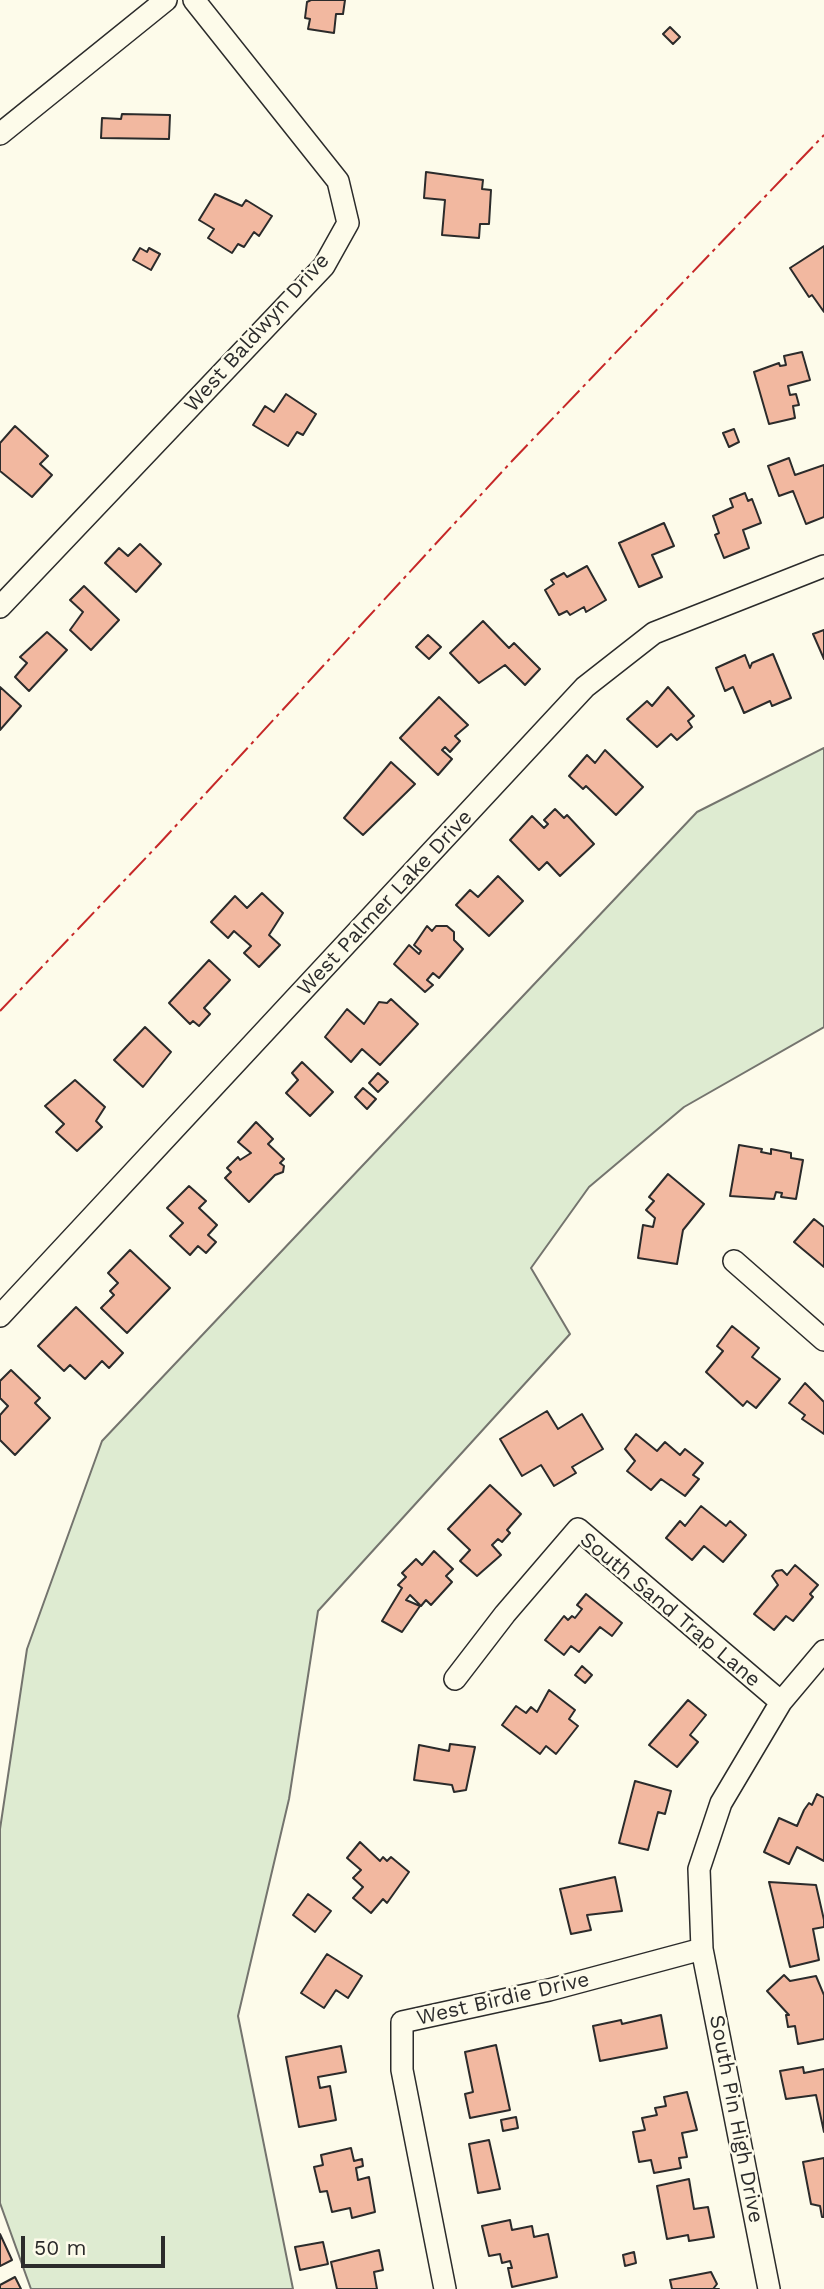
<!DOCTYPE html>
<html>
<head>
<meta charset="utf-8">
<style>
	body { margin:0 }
	#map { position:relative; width:824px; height:2289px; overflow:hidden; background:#fdfbea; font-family:"Work Sans",sans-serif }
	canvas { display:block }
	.scale { position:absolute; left:21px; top:2236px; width:144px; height:32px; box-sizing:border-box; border:4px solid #2b2b2b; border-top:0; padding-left:9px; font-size:21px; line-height:24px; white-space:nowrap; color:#2b2b2b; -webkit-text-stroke:5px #fdfbea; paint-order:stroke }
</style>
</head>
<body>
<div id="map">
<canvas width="824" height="2289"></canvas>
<div class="scale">50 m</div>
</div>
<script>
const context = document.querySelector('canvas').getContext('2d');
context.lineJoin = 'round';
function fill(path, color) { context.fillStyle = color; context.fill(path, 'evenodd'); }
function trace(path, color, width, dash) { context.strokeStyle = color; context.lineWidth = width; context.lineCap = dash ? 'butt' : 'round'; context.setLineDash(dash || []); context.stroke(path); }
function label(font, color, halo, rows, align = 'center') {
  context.font = font + ' "Work Sans",sans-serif'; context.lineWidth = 5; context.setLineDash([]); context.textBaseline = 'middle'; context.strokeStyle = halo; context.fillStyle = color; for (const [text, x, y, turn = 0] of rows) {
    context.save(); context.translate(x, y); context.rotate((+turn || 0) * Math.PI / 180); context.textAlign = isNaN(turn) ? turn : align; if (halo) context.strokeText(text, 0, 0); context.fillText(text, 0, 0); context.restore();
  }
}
const green = new Path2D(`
	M824,748v279l-140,80 -95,80 -58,81 39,66 -252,277 -29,188 -51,217 55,273h-262l-31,-86v-374l27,-180 75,-208 595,-629z`);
fill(green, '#deebd1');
trace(green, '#74746e', 2);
const building = new Path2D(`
	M311,0h34l-2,14h-7l-2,19 -26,-4 2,-10 -5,-1 2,-16z
	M670,27l10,10 -7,7 -10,-10z
	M122,114l48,1 -1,24 -68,-1 1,-20 19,1z
	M426,172l57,8 -1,9 9,1 -2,34h-9l-1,14 -37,-3 3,-35 -21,-2z
	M215,194l27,12 4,-6 26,16 -13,20 -5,-4 -10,15 -6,-3 -6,9 -24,-15 6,-9 -15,-9z
	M824,246v66l-12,-17 -3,2 -19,-29z
	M140,248l7,4 2,-4 11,6 -9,16 -18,-10z
	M802,352l8,28 -22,6 2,9 6,-1 3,11 -6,1 2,12 -26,6 -15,-52 25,-9 1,3 6,-1 -2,-9z
	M286,394l30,20 -13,21 -6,-3 -9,14 -35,-21 12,-19 9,6z
	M15,426l33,30 -8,8 12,11 -20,22 -32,-26v-28z
	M734,429l5,13 -10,5 -6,-14z
	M789,458l6,17 29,-10v52l-18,7 -13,-33 -14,5 -11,-30z
	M745,493l3,8 4,-2 9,24 -18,7 6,18 -25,10 -9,-23 4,-2 -6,-17 20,-9 -3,-8z
	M664,523l10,23 -22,9 10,22 -23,10 -20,-44z
	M140,544l21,20 -25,28 -31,-29 14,-15 9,8z
	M587,566l19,34 -20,12 -2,-5 -14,8 -3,-4 -8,4 -14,-25 9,-6 -3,-4 13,-7 3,4z
	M84,586l35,34 -28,30 -21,-20 13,-18 -13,-12z
	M483,621l26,27 5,-5 26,26 -15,16 -20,-20 -26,18 -29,-30z
	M824,630v29l-11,-25z
	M47,632l20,18 -38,41 -14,-14 12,-14 -7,-6z
	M428,635l13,12 -12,12 -13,-12z
	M773,654l18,44 -19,8 -2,-5 -26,12 -11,-26 -8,4 -9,-23 29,-13 5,13 2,-5z
	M0,687l21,19 -21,24z
	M668,687l26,29 -6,5 4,6 -15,13 -6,-6 -14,13 -30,-28 20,-18 5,5z
	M439,697l29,28 -13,11 5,5 -10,11 -5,-5 -3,3 10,9 -14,16 -38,-37z
	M605,750l38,37 -27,28 -30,-29 -3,3 -14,-13 18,-21 8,8z
	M391,762l24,22 -52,51 -19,-17z
	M555,809l9,9 3,-3 27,29 -34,32 -13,-14 -8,8 -29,-30 22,-24 12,12 4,-4 -4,-4z
	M498,876l25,25 -34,35 -33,-31 14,-15 8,7z
	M262,893l21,20 -14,22 11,10 -21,22 -15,-14 7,-7 -17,-15 -6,7 -17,-16 24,-26 12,12z
	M427,926l5,5 4,-5h11l7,6v8l9,9 -24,29 -6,-5 -6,7 6,5 -8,7 -31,-28 15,-19 10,9 2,-3 -7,-6z
	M209,960l21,20 -26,28 6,6 -11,12 -6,-5 -3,3 -21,-21z
	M391,999l27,25 -38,41 -18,-16 -11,13 -26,-25 22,-28 17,15 15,-22 8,1z
	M145,1027l26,25 -28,35 -29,-27z
	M302,1062l31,30 -23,24 -24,-23 12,-13 -6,-7z
	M378,1073l10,9 -10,10 -9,-9z
	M75,1080l30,27 -9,14 6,6 -25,24 -21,-19 8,-8 -19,-18z
	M363,1088l13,11 -9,10 -12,-12z
	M256,1122l17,17 -5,5 16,15 -4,4 4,3 -1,6 -8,3 -26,27 -24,-24 6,-6 -4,-4 11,-11 2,3 11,-7 -13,-11z
	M739,1145l23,4 -1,3 10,2v-5l20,4v5l12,2 -7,39 -15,-2 1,-4 -6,-1 -2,7 -44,-3z
	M668,1174l36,30 -21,26 -6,34 -39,-6 5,-33 10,2 2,-9 -9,-8 8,-9 -5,-4z
	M189,1186l17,15 -7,7 18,17 -9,10 8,7 -10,11 -8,-7 -8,9 -20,-19 13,-13 -16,-15z
	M814,1219l10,8v40l-30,-25z
	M130,1250l40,38 -43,45 -26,-25 13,-13 -4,-4 8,-8 -10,-10z
	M76,1307l47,46 -14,15 -7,-7 -17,18 -15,-14 -6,6 -26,-25z
	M732,1326l27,22 -7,9 28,22 -24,29 -9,-7 -4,5 -37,-34 17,-21 -6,-5z
	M11,1370l29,28 -5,5 15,15 -35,37 -15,-15v-25l8,-9 -8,-8v-17z
	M805,1383l19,19v32l-22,-15 3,-4 -16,-12z
	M547,1411l11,18 24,-15 21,35 -31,18 4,6 -22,13 -13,-21 -19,11 -22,-37z
	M636,1434l21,17 8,-9 15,13 5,-6 18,14 -10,12 6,4 -14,17 -24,-17 -10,11 -24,-19 8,-10 -10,-12z
	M490,1485l31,29 -14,16 3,3 -8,9 -4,-3 -6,6 9,10 -24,21 -17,-15 10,-11 -22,-21z
	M701,1506l25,20 4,-5 16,14 -23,27 -19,-16 -12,14 -26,-22 14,-17 5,5z
	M434,1551l19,18 -7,7 6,6 -21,23 -5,-5 -5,6 -11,-11 -4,5 14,6 -18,26 -20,-11 20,-33 -4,-3 8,-8 -4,-4 14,-14 6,6z
	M795,1565l23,20 -8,9 3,3 -20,24 -7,-5 -12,14 -20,-16 24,-29 -6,-9 4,-5 6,-1 5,5z
	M586,1594l36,29 -10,13 -12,-9 -21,25 -8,-6 -7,9 -19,-15 19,-24 4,4 4,-4 3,2 7,-9 -5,-4z
	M582,1666l10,9 -7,8 -10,-8z
	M549,1690l26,20 -6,9 9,7 -22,28 -10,-8 -6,8 -38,-29 14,-19 10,7 5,-6 6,5z
	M688,1700l18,15 -16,20 8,7 -21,25 -28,-22z
	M450,1744l25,3 -9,43 -12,2 -2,-7 -38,-5 5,-35 30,6z
	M635,1781l36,10 -6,23 -7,-2 -10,38 -29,-7z
	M817,1794l7,4v63l-27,-14 -8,17 -25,-12 15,-34 18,8 7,-16 5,-7 3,2z
	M360,1842l20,19 3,-4 4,4 4,-4 18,15 -22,31 -4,-4 -12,14 -18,-15 10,-11 -10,-9 8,-8 -14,-12z
	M615,1877l7,34 -35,4 4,15 -20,4 -11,-45z
	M769,1882l47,3 8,35v7l-11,2 6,31 -29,7z
	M308,1894l23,17 -16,21 -22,-17z
	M327,1954l35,22 -14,22 -12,-8 -12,18 -23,-15z
	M784,1975l6,6 26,-5 8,19v44l-26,5 -3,-18 -7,1 -2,-12h3l-22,-24z
	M661,2015l6,33 -67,13 -7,-35 28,-6 1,4z
	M496,2045l14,65 -40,8 -5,-24 8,-2 -8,-40z
	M341,2046l5,26 -28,5 2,11 10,-2 6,34 -37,7 -13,-70z
	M803,2067l1,6 20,-4v63l-8,-37 -30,4 -6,-28z
	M687,2092l10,38 -15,3 5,24 -8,1 2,10 -27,5 -3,-13 -12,2 -6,-30 12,-2 -3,-12 15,-3 -2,-7 11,-2 -2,-9z
	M516,2117l2,11 -15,3 -2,-11z
	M489,2140l11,49 -22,4 -9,-49z
	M351,2148l3,13 8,-2 1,7 -7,2 2,12 11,-3 6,35 -23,6 -2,-10 -18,4 -5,-21 -7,1 -6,-25 9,-2 -2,-10z
	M824,2158v59h-2l-2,-11 -9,-2 -8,-42z
	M689,2179l5,30 14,-2 6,30 -25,4 -1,-6 -21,4 -10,-53z
	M510,2220l2,10 20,-4 2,11 14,-3 9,43 -45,10 -4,-19h4l-2,-7 -8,2 -2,-9 -11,2 -7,-30z
	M0,2234l12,26 -12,6z
	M323,2242l5,22 -28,6 -5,-23z
	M379,2250l4,20 -9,2 3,17h-40l-6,-27z
	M634,2252l2,11 -11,3 -2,-11z
	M711,2272l6,12 -4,5h6h-47l-2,-9z
	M15,2277l6,12h-21v-4z`);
fill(building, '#f2b8a0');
trace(building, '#2b2b2b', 2);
const minor = new Path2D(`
	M0,134l166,-134
	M0,607l324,-341 24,-43 -10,-42 -144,-181
	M734,1261l90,79
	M0,1316l585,-629 69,-54 170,-67
	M455,1679l50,-65 73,-85 203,173
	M445,2289l-43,-219v-48l147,-32 153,-41
	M769,2289l-67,-340 -3,-80 22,-66 60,-101 43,-51`);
trace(minor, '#2b2b2b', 24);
trace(minor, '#fdfbea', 21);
trace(new Path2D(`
	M0,1011l159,-167 353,-383 312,-326`), '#c62828', 2, [24, 5, 3.5, 5]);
label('21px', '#2b2b2b', '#fdfbea', [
	["West Baldwyn Drive",257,333,-48],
	["West Palmer Lake Drive",385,903,-47],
	["South Sand Trap Lane",670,1610,40],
	["West Birdie Drive",503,1999,-13],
	["South Pin High Drive",736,2119,79]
]);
</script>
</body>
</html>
